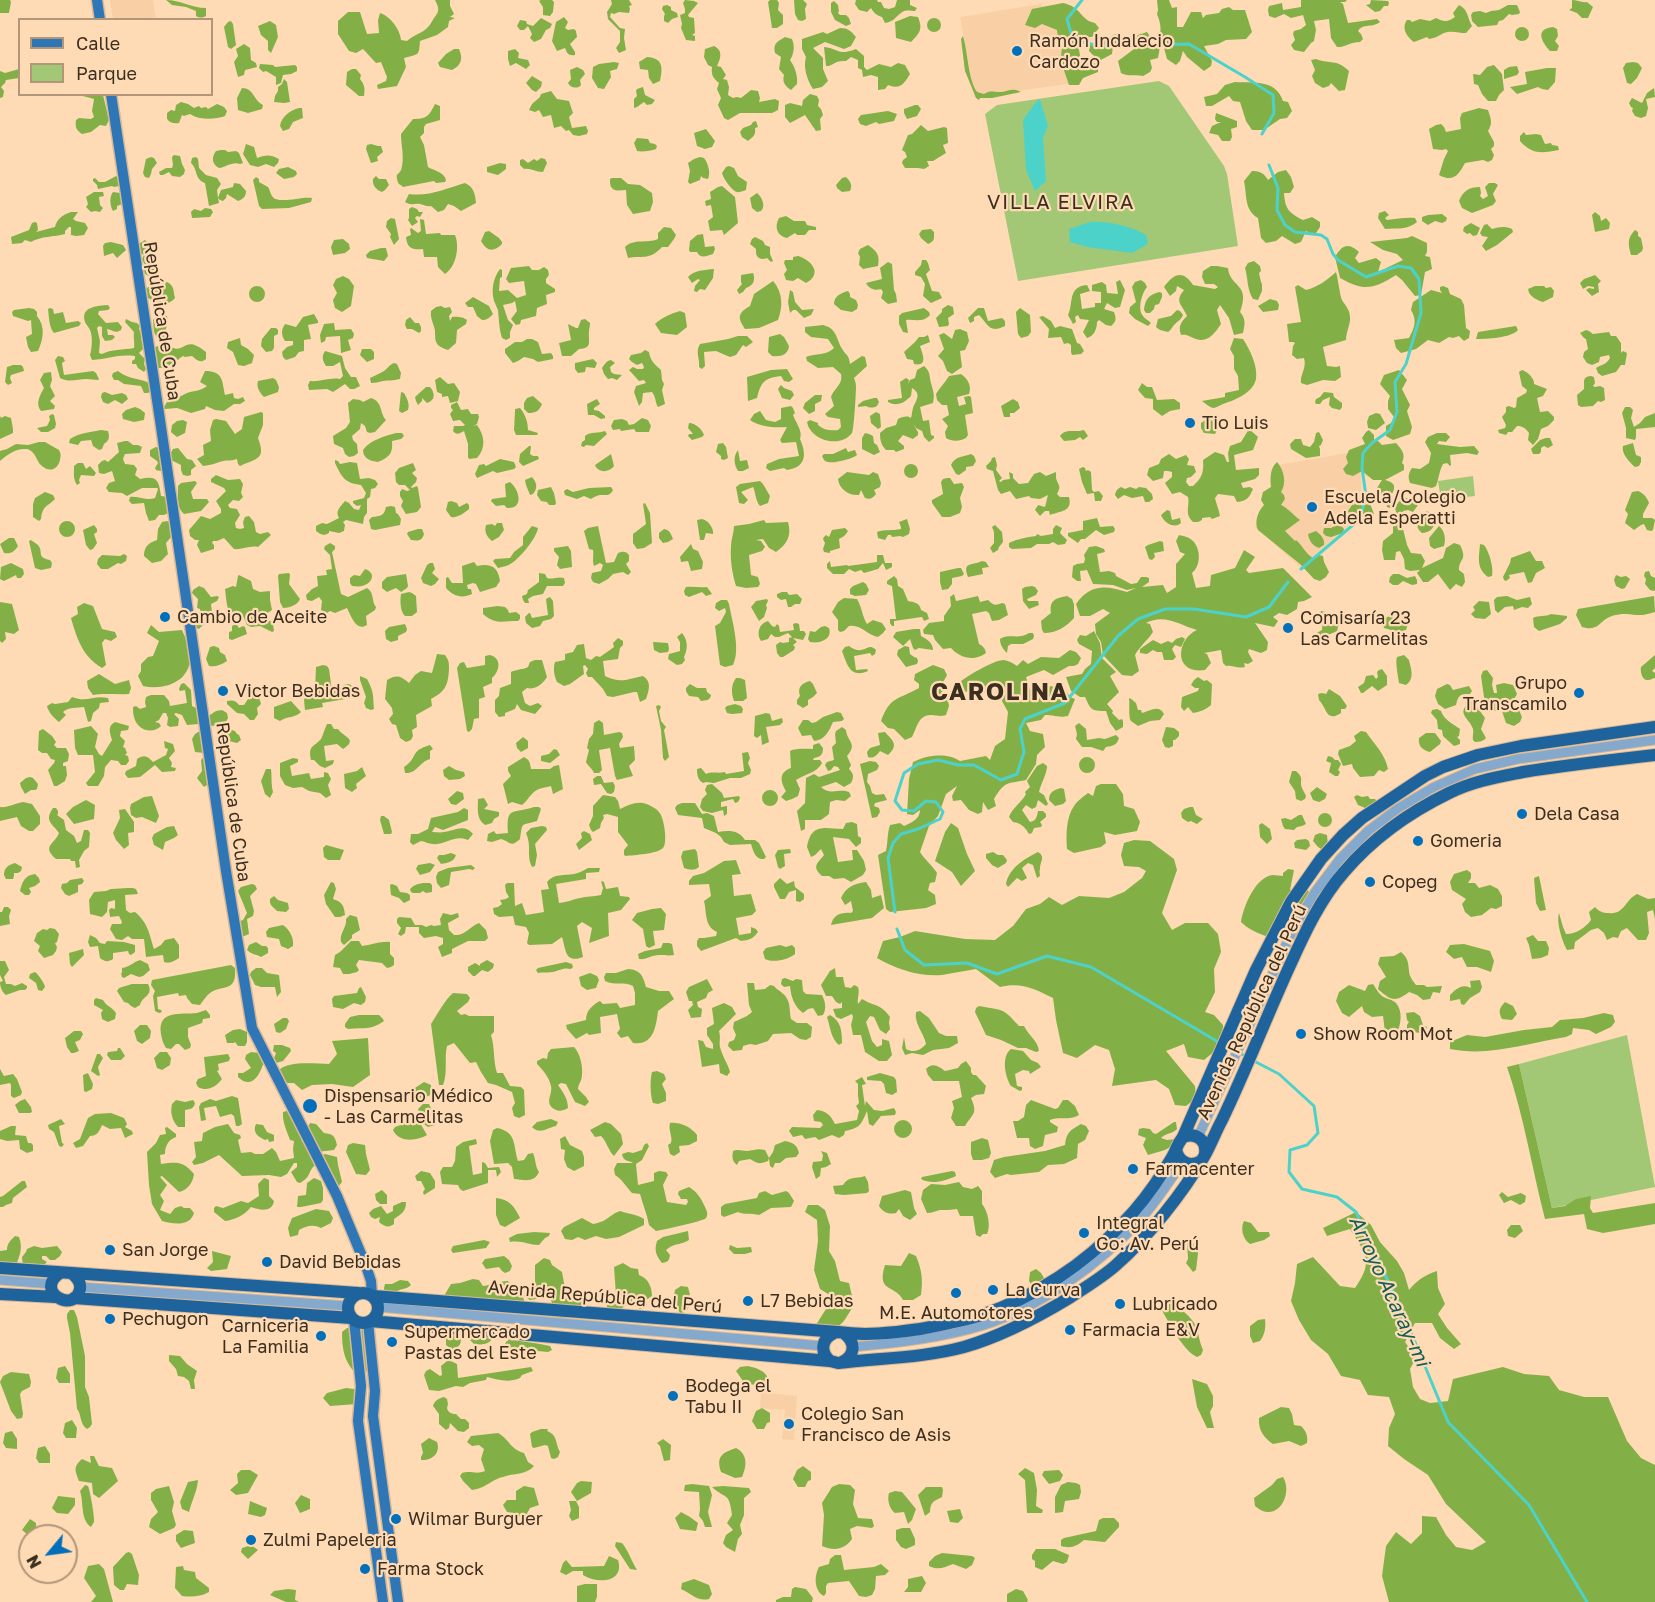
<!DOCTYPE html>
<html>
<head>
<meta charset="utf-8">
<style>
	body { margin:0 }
	#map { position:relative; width:1655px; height:1602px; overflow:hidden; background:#fedbb5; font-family:"Golos Text",sans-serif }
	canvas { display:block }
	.legend { position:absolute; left:18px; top:18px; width:195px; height:78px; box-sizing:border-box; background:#fedbb5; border:2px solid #b19679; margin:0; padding:8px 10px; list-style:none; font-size:18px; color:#3d2f20 }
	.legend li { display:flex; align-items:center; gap:12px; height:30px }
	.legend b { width:30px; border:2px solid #b19679 }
	.north { position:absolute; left:18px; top:1524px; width:60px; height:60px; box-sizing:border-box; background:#fedbb5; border:2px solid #b19679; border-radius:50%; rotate:241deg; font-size:16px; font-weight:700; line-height:24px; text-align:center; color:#3d2f20 }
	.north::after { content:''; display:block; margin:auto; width:21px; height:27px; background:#026fba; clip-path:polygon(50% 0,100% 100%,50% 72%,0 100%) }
</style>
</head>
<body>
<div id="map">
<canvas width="1655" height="1602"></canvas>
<ul class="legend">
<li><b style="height:8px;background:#2e76b6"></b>Calle</li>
<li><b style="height:16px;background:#a2c875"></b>Parque</li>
</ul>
<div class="north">N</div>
</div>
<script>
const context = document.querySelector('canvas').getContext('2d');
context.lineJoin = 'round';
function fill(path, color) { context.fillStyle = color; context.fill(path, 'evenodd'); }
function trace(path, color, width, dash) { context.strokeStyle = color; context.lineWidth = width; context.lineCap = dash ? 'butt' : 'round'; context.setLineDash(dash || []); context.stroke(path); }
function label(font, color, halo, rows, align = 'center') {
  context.font = font + ' "Golos Text",sans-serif'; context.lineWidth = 4.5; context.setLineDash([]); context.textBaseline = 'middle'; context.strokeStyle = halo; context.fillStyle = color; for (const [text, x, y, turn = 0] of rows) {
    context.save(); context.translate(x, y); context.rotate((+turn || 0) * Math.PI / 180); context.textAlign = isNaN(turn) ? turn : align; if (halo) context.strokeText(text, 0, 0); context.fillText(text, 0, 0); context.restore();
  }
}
fill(new Path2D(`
	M110,0h43l3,19h-43z
	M1041,4l21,30 13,49 -100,14 -15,-80z
	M1359,451l3,46 -4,15 -6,11 -52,44 -45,-40 12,-26 10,-36z
	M761,1392l36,4 -3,44 -12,-1 3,-29 -25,-2z`), '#f9d0a5');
fill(new Path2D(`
	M1159,81l10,5 55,80 3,8 11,72 -220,35 -33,-167 12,-9z
	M1473,476l2,20 -34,4 -3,-19z
	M1627,1035l28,152 -103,21 -33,-144z`), '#a2c875');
fill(new Path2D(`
	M0,0h10l1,2 -2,11h-9z
	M166,0c14,0 26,8 40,8v8c-4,2 -7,2 -10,0v-5l-10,-4 -14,-2z
	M435,0h15v6l4,8 -4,3 5,1 -6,3 -1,6 -11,8 -17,6c-1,15 -1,13 -16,17l2,9 -9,19 -19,3 -1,-4 9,-4 1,-4 -6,-15 -5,1 -13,-14 -7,4 -7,-2 -11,-17v-13l10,-9h12l7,22 12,-1 -1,-13 2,-7c10,3 20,16 21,27l6,1c6,-6 16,-8 21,-14 3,-3 4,-6 6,-9 6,-7 5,-10 1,-18z
	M541,0h11l2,2 -1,10 -3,4 -7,-1v-8l-4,-6z
	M611,0h18l3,5 -3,1 1,3 -1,4 -10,-1 -5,2 -3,-1 -1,4 10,11 5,1 -1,9 2,12 -7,3 -3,-5 4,-6v-11l-12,-12 -1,-7 5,-8z
	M685,0l9,1 4,2 -10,12 1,2 5,1 1,15 -3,2 3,1v5l-9,-1 -5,-12 1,-4 -2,-9 5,-2v-4l-2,-6z
	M770,0h7l2,3 -1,7 5,5v9l-6,4h-5l-4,-26z
	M794,0h9l4,4 -2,5 1,10 -4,2 -4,-1 -3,-6z
	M856,0h21l1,2h3l3,6 5,1 6,-2 2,-7h13v5l7,3 -2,3c-4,0 -10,-2 -14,2 -7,5 -6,8 -16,10l-3,-6c-6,-2 -8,-4 -11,-9l-4,4 -8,-2 -4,-6z
	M1157,0h12l3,8 5,-1v20h6l8,-15h10l2,6 3,-3 13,-2 3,-4 7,-2 4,3h12l7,22 -6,7 -20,1 -8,4 -14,2 8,15 -1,5 -7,5 -17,-14 -4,-6 -3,10 -4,4 -9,-6 -4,-15 -5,-4c4,-9 3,-16 -1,-26l1,-4z
	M1301,0h46l-2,2h-5l3,2 5,19 29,-4 3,3c-7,6 -17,1 -22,9l3,3 2,5 -3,3c-10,0 -16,6 -23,5l-6,-9 -2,-19 -15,2 2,9 -2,11 -3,2 -7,9 -10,-2 -3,-5 4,-5 -2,-6 1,-3 7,-2 5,-4 -3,-10 -12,3 -7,-4 -9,4 -6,-2 -1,-6 1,-4 13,-3 1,7 18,-3z
	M1371,0l17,1 1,2 -1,3h-4l-4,5 -5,1 -9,-7 4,-1z
	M1572,0c5,0 10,3 15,2l6,5 -5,11h-6l-5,-5 -8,-3 3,-2z
	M834,1l4,4 1,6 -1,2 2,2h6l3,3 2,6 -5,2 -11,-6 -4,-8v-9z
	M1063,3c19,4 17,17 32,20l4,5 -7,9h-7l-6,3 -1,4 3,17c8,0 12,-1 17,6v5l-15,6 -4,7h-10c-4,-14 -11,-25 -6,-40l-5,-6 -1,-9 -15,-6 -7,4 -10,-3 7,-16z
	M667,5l4,2v3l6,3 1,4 -6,2 -4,4 -4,-2v-5l1,-2 -3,-5 1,-3z
	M1459,5c10,5 8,13 13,21l-6,7c-7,0 -15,-3 -22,0 -6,3 -8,5 -15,6l-2,-2 -13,5c-7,-5 -13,-14 -7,-22h3l2,2 8,-3 10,2 6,-3c8,4 12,4 19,-1l-2,-4z
	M1508,5h9l3,7 -1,2 -7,1 -3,-1 -6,6 -4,1 -2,4 -19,2 -6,-6 -1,-6 2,-3 7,-1 6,2 5,-2 8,-1z
	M910,16l8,1c5,12 2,16 -7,25l-15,-4 -1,-16z
	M564,17l4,5 -3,6 3,2 6,-1 2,2 1,6 -7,7 5,8v3c-7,1 -8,-2 -10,-7l-8,3 -5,-10 4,-19z
	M541,18l11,6 -2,4 -4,2 -5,9 -7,3 -4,-4 2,-4 -4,-8 -4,4h-4l-3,-4 3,-6 6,1 1,3 6,2z
	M927 25a7 7 0 1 1 14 0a7 7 0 1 1-14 0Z
	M231,21l2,3 3,21 -5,4 -3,-2 -4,-20 4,-5z
	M270,21l6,4 2,12 -7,16 -3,-3v-9l-7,-6 -3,-9z
	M1515 34a7 7 0 1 1 14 0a7 7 0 1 1-14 0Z
	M1553,27l4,2 1,7 -3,5 4,5 -2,5h-7c-9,-10 -15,-22 3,-24z
	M840,28c8,0 11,3 16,9l-5,9 -7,3 -19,-7 -12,6 10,10v11l5,12 -6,6 -9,2c-6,-9 -10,-22 -7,-32l-4,-8v-10l21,-7 4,2z
	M1147,32l4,6 -6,6v4l11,-3 4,2 -2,11 -8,2 2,8 -2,4 -7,4c-7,-2 -14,1 -22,-3l-3,-12 16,-12 -1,-2 -2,1 -13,-3 -5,1 -1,8 -13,7 -10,-10 1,-6c6,-3 10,-4 16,-6 5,-1 6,-5 11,-5l5,3 7,-1 6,3 3,-4z
	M963,36c5,16 5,43 14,56l7,2c7,-4 8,-2 16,-2 8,0 12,-5 21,0l-29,6h-12l-1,2 -3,-2 -11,-27 -4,-32z
	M785,37l7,2c3,7 2,15 -2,21 5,7 8,16 7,24l-6,6c-6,-4 -9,-8 -7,-15l-5,-6 2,-12 -6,-4c-2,-10 2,-11 10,-16z
	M244,44l6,4 1,12 5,3 1,4 -12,3 -1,5 -6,2 -4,-15 4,-6 -2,-7z
	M714,46c9,4 7,12 3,20l4,1 5,8 -3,4 4,1 2,7 -1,8 5,3 4,-1 4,1 10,-8 7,1 2,7 -1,4 16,-3 4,2 -1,9 -6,3h-32l-12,7 -4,-2 -6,-13 3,-7 -4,-9 2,-6c-6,-5 -8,-8 -7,-16l-4,-2 -4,-8 1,-8z
	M824,47c16,2 14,9 32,2l8,7v11l3,3 12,-6 12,3 7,-4 7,2 5,9c-6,10 -10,16 -22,11l-3,4 -7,1v-13l-7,-2 -8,2 -1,-7 -4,-2v-8l-7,-3 -5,4c-12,-1 -12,5 -20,5z
	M454,49h5c4,9 3,16 -7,21l-12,-3 -2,-4 8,-9z
	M515,49l4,4 -1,5 10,2 2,5 -4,4 -10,-6 -6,3 -2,-7v-8z
	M647,57c16,1 16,10 13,24l-7,3 -4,-6 -1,-8 -8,-1 -1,-7z
	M1316,59c16,6 19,-1 33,12l-4,19 -6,1 -8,-8 -2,3 -6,2 -8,-5 -3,-7 3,-6 -4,-10z
	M614,62l5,1 -2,6 -7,2 1,6 -7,12 -6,-1 -6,-10 1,-11 6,-3z
	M1633,62l5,1 4,5 -5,10 -6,6 -4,-1 -4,-15 3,-5z
	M260,64l13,1 2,2 20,-2 2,2v4l-6,3 -8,1 -2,8 -5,2v-8l-10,-6 -3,1 -4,-4z
	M1494,65l8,9 2,16 -5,5 -3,6h-8l-6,-7 -4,-9 -4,-1 -1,-10 7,1 7,-8z
	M1517,66l2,6 -2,3 -13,4v-9l5,-3z
	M577,67l6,3 2,4 -5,6 1,5 -2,2c-5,1 -8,1 -11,-4l3,-4 -1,-9z
	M1547,68h9l-1,14 -7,8 -6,-1 -4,-2 -21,7 -7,-7 17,-3 -2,-12z
	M19,69v9l-13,2 -1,3 -4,4 3,4 -1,6 -3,1v-27l5,2z
	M352,69h4l5,6 -1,4c5,6 5,10 4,17h-5l-13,-11 1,-13z
	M532,76l10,6 -1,5 -5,5 -4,-2 -6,-7z
	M284,79l3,3 3,20 -6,1 -10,-1 1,-6 3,-5v-4l4,-3z
	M1235,82c18,1 41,-3 48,19l5,1 4,9 -5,7 -7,1 -16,11h-12l-6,-9 -6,-19 -7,-1 -4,-5 -17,10h-6l-2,-9 13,-3 8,-9z
	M643,87l2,8 10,5 -3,4 -5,1 -3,-3 -7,5 -3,1v-9l3,-3 -1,-5 1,-2z
	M242,88c12,0 11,12 21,17l-1,4 -14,4 -10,-3 -1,-12z
	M1654,88l1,9 -9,2 2,9 -2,8 -5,2 -6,-2 -3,-5 1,-3 -2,-1 -2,-4 3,-5 10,5 5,-10z
	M551,91l6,8 12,2 4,12 -4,4 3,11 14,-2 2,5 -1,3 -8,2 -6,-1 -4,-5 -3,1 -5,-5 -7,2 -3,-13 -8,2 -4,-7 -4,2 -6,-2 3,-6 8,-7 1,-3z
	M810,94l7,2 2,4 -1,6 3,3 2,6 -3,4 1,11 -5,1 -11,-16 -15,8 -5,-6v-12l5,-2 12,3 1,-6z
	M79,95h24l6,25 -3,6 -6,-1 -9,7 -9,2c-6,-4 -7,-7 -6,-14l3,-2 12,1 3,-2 -2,-6 2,-12z
	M181,102l7,2 6,4 5,-2 2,2 5,-1 2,2 9,-5 7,3 3,4 -2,5c-11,4 -26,4 -35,-2l-6,2 -2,-1 -3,8c-5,1 -9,0 -12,-4v-6l4,-3 4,1 1,-6z
	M435,104l5,2v14l-14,4 -2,3v6l-4,4 4,8 4,22c7,4 16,5 18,13l-1,2 -9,1 -2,-2 -31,6c-3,-3 -5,-2 -6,-8 -1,-7 1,-3 4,-9 4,-12 0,-24 0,-36l12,-15c14,0 16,-3 22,-15z
	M915,105h3l3,4 -4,7 -10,3 -3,-6v-4z
	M299,108h3l1,10 -10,4 -4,7 -6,2 -3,-5c1,-9 10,-16 19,-18z
	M1479,108l9,2c3,9 5,13 0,21l6,11v4l-3,3 3,6 -2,5 -4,2 -5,-2 -18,3c-6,11 -11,20 -26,12l5,-16 4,-8 -2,-2 -4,1 -9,-1 -4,-20 7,-4 5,-1 3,3 2,5 15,-3 -1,-11 2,-5z
	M888,111l9,3 -3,7 -15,3 -3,-2 -10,4 -6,-2 -2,-5 3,-4z
	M1216,113l21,8v6l-6,2 1,8 -2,4h-8l-4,-6 -9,-2 3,-7 9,-4h-4l-2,-3z
	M756,121l2,6 -3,1c1,7 -2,9 -7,13l-6,-4 -2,-5 3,-4 8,-3 2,-3z
	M921,125l7,6 16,-4 3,1 1,15 -5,2 3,8 -13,8h-6l2,5 -5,3 -6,-1h-13l-3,-5 1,-3 4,-3 -2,-5 -3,-2 6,-15 4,-1z
	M706,129l9,12 -3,6 -7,2 -8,-3 -3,-13z
	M1524,132l2,3 10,-1 5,1 4,9 6,-1 1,2 6,1 1,4c-16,3 -27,5 -39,-9v-5z
	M637,138l11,1 2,4 5,1 2,2 -1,3c-5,2 -14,3 -19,2l-3,-8z
	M246,144l8,3 3,11c8,-3 13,-4 22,1l-1,4 -4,4 -8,-3 -8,3 -8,-2 -7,-11z
	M371,144l7,2h3l2,6 -6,5 1,4 -7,2 -5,-14 1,-4z
	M221,150h4l3,2 8,-1 3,2 4,10 -3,1c-7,-3 -14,3 -21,4 -7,-4 -8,-10 -3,-17z
	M174,155l6,1 2,8 3,6 -1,4 -4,3 -8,-1 -3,-4 -6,3h-3l-1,-3 7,-4h6l1,-3 -1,-8z
	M151,157l3,1 3,5 -5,6 -1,5 -2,4 -4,-1 -2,-4 3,-14z
	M196,157l2,2 1,9 7,7 11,3 4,6 -4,6 1,8 3,-8 12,-3 1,-4 6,1 6,7c0,6 -3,8 -8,10l-11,-7 -1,4 -3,3 -3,-1 -2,-2 1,5 -10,3 -4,-23c-11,-4 -7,-14 -14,-20l1,-5z
	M700,157l4,1c4,5 7,15 4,21l-5,-1 -2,-2 -1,4 -10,4 -2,-2 2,-11 -2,-8 6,-4z
	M541,158l4,1 2,4 -4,9c-8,0 -12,-4 -19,-3l-4,-4v-5l3,-1 5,4 6,-4 3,2z
	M500,163l6,1v5l-8,6 -11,-3v-5z
	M729,166l5,2 4,8 9,6 -1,8c0,0 -7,3 -9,2 -5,-1 -14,-14 -15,-19l4,-6z
	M288,167l8,4 1,3 -3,3 -10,2 -8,-6 3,-4z
	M1286,170l5,7 3,10 -4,6h-6c1,16 5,20 19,27l9,-3 8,5v5l-4,6h-6l-4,-2 -5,11 -6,2 -13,-8 -6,5 -10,2 -5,-5 -3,-20c-14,-8 -11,-23 -14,-37l8,-10c8,0 12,2 16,9l10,-8z
	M116,176l4,5 -1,5 -5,1 -2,-1 -14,3 -1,-4 -4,-4v-2l2,-1 4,4h6z
	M376,176l3,3h7l3,6 -4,5 -3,2c-6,-2 -10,-7 -9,-13z
	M256,177l3,2v3l9,5c2,3 2,6 4,9 5,9 30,0 40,2l-1,4 -22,6 -27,1 -3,-3 -6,-26z
	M846,177c4,4 7,8 4,14l-8,1 -5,-4 -1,-3 6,-7z
	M612,178h9l7,6 12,1 12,8 1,9 -3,9 -17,3 -6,-9 -1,-15c-9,1 -17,2 -16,-11z
	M465,183c9,4 10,11 11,20l-15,8 -7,-5 -6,-2 -4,6 -6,2 -7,-6c-4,1 -6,-1 -11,-2 -6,-1 -9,2 -15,-2l4,-8c20,3 38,-6 56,-11z
	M1489,183h6l3,2 -5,9 3,7 -3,4 -21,8 -10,-5 -3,-7c4,-10 10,-14 21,-14l1,6 -1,3 3,3 5,-3 -3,-9z
	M722,186l13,11 3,26 -14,12 -2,-5 -12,1 -2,-10 5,-4 -2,-12 -5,1 -1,-5 6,-2 -1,-7 8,-5z
	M94,192h9l1,4 -5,1 1,8 3,3 -3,4 -5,-1 -4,1 -5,-5 2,-3 -2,-7z
	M113,192l7,1 2,4v7l-5,2v3l-4,2c-3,-5 -4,-14 0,-19z
	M757,193c5,4 9,13 4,18l-4,1 -5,-4 -2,-10z
	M412,207l5,2 2,3h4l-3,5 -3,-1 -2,2 3,4 -6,4 -4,-6 1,-2v-9z
	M205,208l6,1 2,3 -3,5 -18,1 -1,-6 3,-3 7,2z
	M1385,211l4,4 -4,3 2,2c9,-1 20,-3 28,-2l2,4c-9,8 -20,6 -32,7l-7,-11 1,-5z
	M71,212h7l-5,7 3,2 9,2 3,5 -4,7 -8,1 -5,-1v-8h-2l-4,4v3c-11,3 -24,2 -34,8l-6,-2 -3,3 -10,1 -1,-7 18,-7 3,-7 3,-1 2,1 1,7 -2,2 19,-5c2,-8 7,-12 16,-15z
	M1595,212l5,4 1,5 5,-3 4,5 -1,6 -14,3 -3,-17z
	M1442,214l5,4 -1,3 -4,2 -7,-2 -7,4 -6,-4v-4l6,-2z
	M786,216l8,5h11l2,4 9,2v3h-7l-4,5h-8l-2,-2 -8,5c-10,-2 -13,-11 -8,-20z
	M391,218l4,1 4,20 -5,6 -4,-8 1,-3 -5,-7 1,-6z
	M420,219l4,1 2,14 14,-1 1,2h14c5,12 1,32 -10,39l-7,-7 -1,-10h-13l-1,-8c-10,1 -16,0 -17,-12l5,-2 -1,-6 1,-1 7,5 3,-2z
	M1471,223l9,5 -3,7 -4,1 -3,-3 -3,1 -4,-3 1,-4z
	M1487,224l5,5c7,-2 13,-3 20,0l1,3 -16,13 -11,6 -4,-5 6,-9 -6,-1 -2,-3 4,-8z
	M664,227l7,1 5,7 -2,4 -6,8h-6c-13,14 -20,8 -34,11l-3,-11c9,-9 22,-3 33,-8v-6z
	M931,229l3,3c0,7 1,9 -6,12l-7,-6 -2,-4 3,-4z
	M1635,230l3,2v4l3,2 2,10 -1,3 -5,4h-6c-3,-11 -4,-17 4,-25z
	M489,231l10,7 3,4v2c-8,8 -15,8 -21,-3l4,-9z
	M703,234l2,13 9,-1 1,3 -2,5c-6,2 -13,5 -16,-2h-7l-1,-2 1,-9 7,-6z
	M1412,236l15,7v9l-2,4 5,1 2,12 -7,3 -4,23 -6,1 -13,-16 -6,-5c-23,15 -33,16 -56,3l-5,-21c7,-12 13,-15 24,-5l-4,6 4,5 17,-5 5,4 -3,10 25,-12 -6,-6 -14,-4 -13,-8 37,-4z
	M755,237l8,4 2,4 5,2v7l3,7 -2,1 -4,-4c-7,3 -12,-1 -11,-9l-6,-5 2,-5z
	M343,239l6,5 1,5 -5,4 -12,2 -2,-8 3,-7z
	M145,240l7,6v8l-2,2 4,6 -3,3 4,5 -6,6 -4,-2 -2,-6 2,-3 -3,-6 2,-4 -4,-2 -3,-8z
	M111,242l12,3 3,5 -9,8 -4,-5 -9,3 -1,-10 2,-3z
	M868,245c9,6 12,10 10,21l-15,3 -4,-4 1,-8 -2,-4 2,-4z
	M381,248h5l2,8 -4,5 -17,-3 -1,-3 4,-4z
	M798,256c14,4 25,18 8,27l-8,-5 -5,3 -7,-1 -2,-6 3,-4 -3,-7 1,-3h8v-3z
	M922,260h4l2,3 2,7 -4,4 6,17 7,1 3,6 -11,5 -8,-7 2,-12 -4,-7 -6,-2v-3l6,-7z
	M1254,261l6,5 1,5 -2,2 2,9 1,2v7l-4,9 -5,-1c-6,-9 -5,-21 -8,-31l3,-5z
	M888,262l4,2 2,26 2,4 1,8 -9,2 -7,-6 2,-6 -2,-3c-6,2 -12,0 -15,-6l16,-4 -2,-11z
	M529,266l3,4h7l5,-3 4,3 1,5 -3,4v4l9,6v3l-9,3 1,9 -10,4 -1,8 -15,4 -1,4 -4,1 -5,-6 6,-8 -2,-10 -3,2 -9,2 5,15 5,5 -3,7v6l-4,2 -4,-2c-3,-9 -3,-19 -4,-28 -1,-2 -3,-7 -4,-9 -3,-11 -1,-23 6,-32l2,1v7l-2,1 -1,13 9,-1 9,8 9,-3 -2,-14 -15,2 -3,-4 5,-11z
	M1211,266h6l11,2c2,20 23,15 12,44 6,7 5,12 3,21l-9,2 -5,-17 -9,-13 -3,5 4,14c-6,9 -13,19 -25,15 -7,-2 -8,-5 -15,-4 -3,-9 0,-13 6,-19 -5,-12 -13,-14 -3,-26l-7,-4 -1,5 -6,5 -6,-9c10,-14 19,-17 29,-2l22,4 3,-2 -4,-3h-9l-3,-7 1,-6z
	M714,269l-1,9 -8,12 -5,-1 -3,3 -3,-1 1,-5 5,-6 -2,-1 -6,4 -4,-6c6,-7 17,-7 26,-8z
	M1336,272c2,6 4,25 6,28 3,5 8,10 8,17 1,6 -4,15 -4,23l-23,7 4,19 9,1 4,-1 1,11 -6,4 -12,-1 -16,5 -6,-2c-1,-9 6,-15 3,-25l-7,1 -5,-4 1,-9 2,-3 -2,-1h-4l-2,-18 14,-2 -6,-35 3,-2 8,5c12,-3 21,-10 30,-18z
	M753,273c3,7 0,13 -7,15l-3,4 -4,2 -2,-4 5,-6 -1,-2v-7z
	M1595,275l6,6 -3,3 1,8 -7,4 -6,-6 3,-2 5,1v-2l-6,-1 -5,3 -3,-6 4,-4z
	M343,276l6,3 5,7 -3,20 -9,6 -7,-4 -2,-8 4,-7 -4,-8 3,-6z
	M1120,280l5,10 -5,17 -5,1 -8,-5 -3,6 10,3c2,6 3,9 -3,14l-5,-1 -7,-5 -2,2c0,7 -3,14 -10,16l-4,-6 6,-12 -9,-1 -2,-4 -3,2 1,5 -3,2 -5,-9c6,-12 -1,-28 19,-30l3,6 -10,3 2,15 13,-2v-4h6v-11l-9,-1v-6l10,-3 4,3 1,8 11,1 -2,-12z
	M1141,280l4,3 2,4c-5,6 -10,22 -4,29 2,3 5,4 8,7l-3,3 -13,-7 -6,-6 1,-6 6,-5 -4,-15 3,-5z
	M773,281c10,11 10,26 5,39l-19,8 -14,1c-8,-12 -7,-16 5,-23l4,-12z
	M167,282c8,4 6,9 8,16 -8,10 -21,4 -30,-2l-1,-7 7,-3 8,1z
	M249 294a8 8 0 1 1 16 0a8 8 0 1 1-16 0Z
	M1443,286l5,2 2,6 11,5 3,6 2,23 4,3 -1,7 -5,3 -5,-5 -6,2 -4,-1 -10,6 -11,-3 -12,9 -15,4 -5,-5 -2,-8 15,-2c6,-11 8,-18 2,-28l2,-8 18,-12 11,3 -2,-3v-3z
	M1535,286h9l2,2 5,-1 3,4 -1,6 -10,5c-6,-2 -14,-5 -15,-13z
	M790,290l3,2 2,10 7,8 12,-1 -3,6 -7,3 -8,-8h-3l-3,3 -2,-11z
	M848,291l2,3v3l6,3 2,5 -1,4 -5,3 -11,-2 -7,-6c0,-8 7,-11 14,-13z
	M1159,292l3,1v4l-3,7 -4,1 -1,4 -4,4h-4l-2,-3c1,-11 5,-15 15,-18z
	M473,297l16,9 4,8c-4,4 -6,6 -11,6l-5,-4 -4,-9h-5l-3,-4z
	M1270,299l7,2 2,4 -1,5 -15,2 -5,-6z
	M108,305l2,3 -2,2 -9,1 -1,3 8,9 12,-1 4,5 -1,3c-6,4 -8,0 -14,-1l1,6h5l2,2 -3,3 -7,1 -3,-5v-9l-3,-1 -2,2 3,13 -1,12 3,1c9,-5 21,-4 32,-6 1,-6 -1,-10 0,-16l-9,-10 1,-3 6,3 5,1 3,3 -1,3 3,7 -1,2 3,10 -5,5 6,6 -1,5 2,5 -2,3 -6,-4 -2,-4h-4v-3l3,-2v-3c-18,-2 -26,3 -43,4l-2,-5c2,-7 3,-18 0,-25 -1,-3 -4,-5 -5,-8 -5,-16 13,-16 23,-17z
	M948,305l5,2 1,7 -6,4 1,6 -1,2 -9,1 -3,-9 6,-6v-3z
	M441,306l4,2 5,-1 2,5 -3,4 1,5 2,-4c4,-1 12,0 15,3l-1,4 -9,6 -1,13 -8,7c-12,-4 -13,-7 -13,-19 -1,-7 -5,-12 -4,-20l5,-4z
	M29,308l5,1 3,3v4c9,11 6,24 1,35l-7,1 -3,-5 -2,-10 6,-3 -1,-14 -3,1 -15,-5 -1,-4 2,-2z
	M50,308l3,1 1,5 9,-2 3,11 12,-2 3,2 -2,3 -25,7c-5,-5 -5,-17 -6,-24z
	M924,308l5,4 1,3c-7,8 -15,4 -24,5l2,13 -5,-1 -4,-8v-8l3,-3z
	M978,308h6l4,13 14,-3 3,3v5c-16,8 -17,-2 -26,-11l-5,2v4l-4,2 -2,-5z
	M1020,308l10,7 1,17 -3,4 -7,2 -3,-4 -2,-22z
	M1177,310l3,1 3,4c-3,6 -4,5 -8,9 -3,3 -3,5 -7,8l-8,-2 -4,-3 2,-8 13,-3z
	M680,311l5,2 2,14 -10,8 -16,-2 -6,-9c6,-6 17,-11 25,-13z
	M314,314l4,7v2l-10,2 3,14 -7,1v11l-5,1 -4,5 -9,3 -3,-3 -1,-5 5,-5 6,-2v-4h-8c-4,-6 -4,-11 0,-17l11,3 7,-10z
	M158,315l9,1 1,6 -4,13c2,4 4,11 9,13 13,4 12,-13 33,4v7c-6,5 -9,1 -14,-3l-7,1 -2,-1c-7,5 -16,13 -26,12l-6,-19 9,-4 -6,-13 -1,-12z
	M1043,316l8,5 4,7 5,-2 12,3 5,14 3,1 4,7 -3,3 -9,1 -1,-3v-7l-3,-2 -4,1 -3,-7 -13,1 1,-9 -10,-12z
	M410,317l5,6h4l2,4v4l-2,2 -7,-4h-5l-2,-4 1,-5z
	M585,319l5,4c0,3 -1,6 -1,9 -1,10 4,16 -10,17l-8,7h-9l-3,-13 12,-3 -3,-16 8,4h2l3,-8z
	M334,323l1,7 16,-1 3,5 -1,4 -5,2 3,10 -10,3 -1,-17 -14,1 -1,4 -4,2 -1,-8 4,-11z
	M823,325c13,3 13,12 18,22 4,8 8,7 9,17l12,-8 3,1 2,9 -13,12c1,3 2,5 2,9 0,5 -2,43 -4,46 -12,16 -42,7 -45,-11l3,-2 8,3v2c6,5 12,6 20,5l3,-3 -1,-8 -12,-2 -3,-3 9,-8 -3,-9c3,-9 12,-12 10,-23l-8,-7 -15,1 -11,-7 -1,-4c10,-4 20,-1 28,-9l-6,-9 -17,-2 -6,-5v-5z
	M1516,326l2,4c-7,8 -31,9 -42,9l2,-7z
	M271,328h5l2,2v4l-4,2v12l-2,3 -6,1 -5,-6 1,-7z
	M960,329l7,3 2,9 -4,9 -5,1 2,16 -10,7 -5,-3 -4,-10 -5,-5 6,-7 -5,-14 5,-2 8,6 3,-9z
	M1586,330l3,1 4,3 16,-2 2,4h5l5,7v10l2,-2 4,2 -2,12h-4l-5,7 -14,4 -4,-3 -2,-5c6,-4 10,-3 14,-10l-1,-3 -9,2 -1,5 -7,3 -5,-2 -4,-6 1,-5 4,-3 -2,-10 -2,-1 -4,-5z
	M780,334l4,3 5,9c-1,9 -8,11 -17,10l-4,-4 1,-15z
	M928,335l2,7 -10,4c2,7 9,21 -6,18l-1,-4 -6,-1 -3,-7 11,-10 4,-5h5z
	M738,336h9l6,6 -7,5 -3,-2 -7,10 -6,2 -14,-6 -12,1 1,14 -3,3 -3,-2c1,-9 -4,-15 1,-23l28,-5z
	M240,338l1,7 7,4 6,6 -2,8 -8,3 -6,-1 -5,-13 -6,-4 1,-6z
	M1234,338l9,1c7,11 15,27 13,40 -3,14 -21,21 -33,25 -3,1 -5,3 -9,4 -4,0 -9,-5 -12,-7l23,-4v-4l14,-3 -1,-14 -4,-7v-13l-4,-7z
	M527,339h5l6,3 4,12 9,-1 2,3v3l-15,3 -5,-3 -9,-2 -6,4 -5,2 -8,-10v-4l10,-7h7z
	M362,349h9l3,3v7l-7,3 -7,-7z
	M645,350l4,2c1,8 6,13 12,18l1,10 2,4 -2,6 3,14 -7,3c-3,-5 -2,-10 -6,-15l-9,1 -1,9 -3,4 -5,-14 2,-6 10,-3 -2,-3 -5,1 -10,-11 4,-3 4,2h6l1,-2 -2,-4 -5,2 -5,-3 -3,-3 2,-4 10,-2z
	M325,351l17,5 3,12 6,9h5l4,9 -6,3h-4l-5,-5 -12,8 -6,-3 -18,1 -1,-5 2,-4c11,1 19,-4 30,-2l3,-3 -3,-14 -7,4h-7c-3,-5 -5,-9 -1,-15z
	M58,356l5,1 2,4 -3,2 2,12 29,-4 3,2 3,6 -1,1c-4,0 -8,-1 -11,-1 -10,0 -17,4 -27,-1l-5,-18z
	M593,359l4,4 -2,5 -9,-1 -1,5 -7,1 -3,-4v-6z
	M611,360l4,3 -5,4 1,5 3,2 8,1 -5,5 -5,-2 -4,1 -4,-5 -2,-6c3,-4 4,-7 9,-8z
	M394,363l3,1 4,9 -1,6c-8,2 -11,1 -17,2 -5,1 -7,2 -12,2l-1,-5c5,-2 10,-5 14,-7 4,-3 5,-6 10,-8z
	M13,365h8l2,2 1,4 -13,4 -1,3 2,5 -4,2 -3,-3 2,-15z
	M924,366c7,6 5,10 7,17 2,8 4,11 2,20l-13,4 3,14 6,-1 2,15 3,1v2l-5,4 -5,-5 -2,-6 -6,-3 -3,-4 5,8v3l-5,4 -10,-4 -5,6 6,5v3l-8,3 -2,-2h-8c-5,-5 -6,-10 -6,-17l6,-5 10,-3 2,-6c4,-2 9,-4 13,-1 1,-3 1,-7 2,-10 3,-8 9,-14 -1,-20l-1,8c-7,7 -14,11 -23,6v-2l14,-2 -2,-16 6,-4 3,2 -1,4 2,-4 5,-2 2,-8z
	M787,369l6,10 -4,3 -5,-1 -3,-5c-18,2 -20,7 -24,22l-9,3 -1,-24 24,-7z
	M1399,370l8,10 -5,9 8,16 -3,6 5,16 -2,7 -17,6 -7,-4v-10l5,-3 3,-6 -6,-8v-8l2,-5 -10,-12 4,-9z
	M1522,370c5,1 13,9 12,14l13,5 -4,7 -6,2 3,14 8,-1 6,6v3l-6,6 -7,3 -3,10 -5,6 -5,-5 1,-7c-4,-5 -6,-7 -12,-7l-5,6h-4l-2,3 -7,-2 -1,-3 7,-2 1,-3 -4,-8 4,-5v-5l3,-1 5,2 2,-1 1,-9 9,-5 1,-3 -5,-4 -3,-14z
	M118,371c13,10 23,6 34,14l1,4 -5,4h-4l-3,-7 -17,-2 -6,-4h-4l-2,-4 1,-3z
	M205,371c18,0 17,9 20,24l8,-2 1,5 4,1 5,-2 2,4 -5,3h-6l-10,7 -9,-1 -9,-4 -1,3 -14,4 -14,-5 -12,1 -1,-2 3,-5c8,-2 13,-6 20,-9 9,-3 11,-1 20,-7l-7,-4z
	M51,372l1,8 -2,6 5,10 -5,5 5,5 -1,3 -13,2c-6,-7 -1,-16 3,-23l-4,-8 4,-7z
	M961,374c7,5 11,12 8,20l-12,3 2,9 7,-2 -2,-7 5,-1 2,1 2,16 -8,2 3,20 -2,3c-5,3 -14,4 -20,0l-1,-6 3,-6 -6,-7 7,-4 -2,-10h-5l-5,-5 -1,-6c4,-7 9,-11 13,-18z
	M1591,376l3,1 1,6 -2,3 2,1 5,-1 4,2 1,12 -4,2 -3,-1 -5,5 -12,1 -3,-2 -1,-10 7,-6c1,-6 -3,-12 7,-13z
	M440,377l8,7 6,-1 6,9 -2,9 -8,2 -2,-7 -6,1v-3l-5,-2 -2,-12z
	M273,378l3,2 3,7 -1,5 -14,5c-4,-4 -8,-10 -6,-16z
	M1142,383l5,4h5l5,13 17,-1 6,4v6l-10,2 -8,5 -9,-7v-10l-8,-1 -7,-8z
	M781,385l3,3 8,3 2,4 -4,5 -8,-2 -4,-9z
	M426,387h4c5,6 6,13 -3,16l-5,-5v3l-4,4 -2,-4 -1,-4z
	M105,392l7,3 10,-2 4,2 2,4 -6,5 -7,-4 -7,4 -5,-2 -2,-5 1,-4z
	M401,392l3,1c3,5 6,11 4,17l-6,3 -3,-2z
	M1324,392l9,1 1,4 8,6v4l-2,3 -8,-2 -3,-3 1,-8 -7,3 -3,4h-4l-1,-2 1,-3 4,-2z
	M815,395h7l-1,6 -6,3v7l-6,3 -6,-6 2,-5z
	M533,396l9,8c-3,7 -6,9 -14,9l-4,-4v-6l3,-5z
	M371,398c12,4 8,14 15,22l-11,12 -5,1 -3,-1 -2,-6 -4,-3 -1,6 -8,7 1,4 4,4 1,9 -4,3 -5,1 -4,-3 -2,-6 -9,-4 -1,-8 13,-8 4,-6 -2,-19 5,-4 7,1 3,2z
	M874,398h3l2,4 -2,4c-4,2 -7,2 -11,0l-8,1v-2l5,-4z
	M597,399l3,5 -6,4v2l5,1 6,5v2l-4,1 -7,-4h-6l-1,-11z
	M1013,399l5,3 2,6 -6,5h-4v4h-6l-3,-11z
	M457,402l4,8 7,-1 3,5h7l1,3 -2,7 -4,2 4,-1c8,11 9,23 0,33l-8,1 -1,-2v-13l-4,-13c-4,2 -7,5 -11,0l1,-5h9l2,-1 -5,-5 -7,1 -3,-7 3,-4 -2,-2v-3z
	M791,406l2,2 2,5 -2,2c3,8 10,16 7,24 7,16 6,28 -13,31l-3,-2 -14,3 -4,-3 1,-4 12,-5 20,-3 -3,-14 -14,1 -2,-3 7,-13c-12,1 -27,0 -37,-7l4,-6 6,-3 6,9 9,2 6,-3v-11z
	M135,407l5,2 5,4 -1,7 -10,2 -11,-3 -1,-5 4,-4z
	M1625,407h5l3,3 -2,8 3,9 6,-4 5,-6 10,-4v14l-19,2v8l-1,3 -9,-2v-10l-4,-15z
	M520,408c5,6 8,14 8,22l10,3 -1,2h-21l-2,-5 1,-19v-2z
	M261,412l2,1v12l-5,13c8,21 0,20 -18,28l-2,-2 -1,-5c-5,2 -9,1 -14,2 -8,2 -10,4 -20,5l-6,-7 7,-4 -1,-10 8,-4 -1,-11 3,-10 3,-1 10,2 9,13 7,-5 2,-12z
	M876,412l4,2 1,13 -3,2 -7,-6 -1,-7z
	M1376,413l4,1 5,9 -9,7 -8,-2 -1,-6 2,-6z
	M52,414l2,1 2,9 -1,4 -7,4h-7l-4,-4 10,-2 3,-6 -1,-4z
	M0,416l1,2 4,-2 6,2 2,11v4l-13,6z
	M642,418l6,2 3,6 -2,6h-13l-2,-3 -13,2 -1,-2 -7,1 -2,-4 3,-6 8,-1 5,2 2,4 5,-1z
	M1207,419l9,3 1,8 -2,4 -11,-1 -3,-5v-5z
	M183,420l4,2 -2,11 -8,4 -6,-5 1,-7 5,-4z
	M689,423c6,0 13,6 15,12l-2,2 -10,3 -4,-4 1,-2h4l-5,-6z
	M1249,429l9,8 -5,13 -19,5 2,15 23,-2v7l-4,4 -14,4 2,5 7,-1 3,2c-4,9 -6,12 -16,13l-3,-6 -16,-2 -3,4c1,5 4,12 5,18l-8,3 -2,-2 -8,1v2l-4,2h-5c-9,-9 -3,-15 -5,-25l-8,-5 -8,2 -7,-11 7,-6v-5l-4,-1h-4l-1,7 -10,3 -6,-6 2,-7 10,-4 2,-5 8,-5 7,5 10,-4 3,4 -2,6 7,1 2,6 -5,5 -4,1 -1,4 3,4h4c9,-8 11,-14 10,-26l12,-8 9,3 3,7h2l-1,-9 2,-7 11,-4z
	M101,430l7,1c2,6 1,10 -4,13l-2,5 -3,1 -6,-4 -2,-6 -10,1 -3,4 -9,-2 1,-4c9,-6 21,-7 31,-9z
	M1084,430l4,6 -5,4 -3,-3 -5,3 -11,1 -4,-5c6,-8 15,-3 24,-6z
	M1369,430l5,5v5l4,1 4,4 14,-2c6,7 10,11 6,20l2,2v5l-19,10c11,3 11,7 6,16l1,5 -2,7 -3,-1 -1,-10 -7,-4 -2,-5 5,-8h-9l-11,-9 -9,5 -7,-2 -3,-5 5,-6 -2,-6 3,-7 16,-6 -3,-6 4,-6z
	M605,431l2,3 -13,12 -8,-1 -2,2 -3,-1 1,-4 3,-2v-4c6,-5 13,-2 20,-5z
	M1319,432l4,8 -2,5 -2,1 1,3v7l-14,2 -15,-9 -1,-5 5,-5h6l2,6 7,2 4,-5 2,-9z
	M396,433h6l2,3 -3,3 -9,2c1,12 -2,16 -14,21 -7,-1 -15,-3 -15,-12 7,-10 22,-14 33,-17z
	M865,433l4,1 4,2 1,7 3,2 3,7 -6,3 -12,-6v-11z
	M1437,433h9l4,4 -4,5 -7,-1 -2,3 23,3 14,-1 5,6 -2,3 -10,-2 -17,2 1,10 -1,1 -3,-3 -4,1c-4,7 -4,15 -7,22l-4,2 -22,-5c-2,-6 -2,-9 2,-15l8,1 9,-6 2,-10 -6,-11 3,-5z
	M1546,438h4l3,7 -5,3 -4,-2 -3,2v4l-2,2h-6l-2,-5 9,-9z
	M125,441h3l5,4h5l4,2 -2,6 -15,1 -2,5 2,5 9,1 3,4 -2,6 5,4c17,-4 19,1 21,17l7,1 2,15 -6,3h-5l-4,5 -6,1 -3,-8 -2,-10 -12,1 -3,-3 1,-4c9,-1 14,4 25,1l3,-9 -1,-1h-15l-15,8 -5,-3 -13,-1 -3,-4 3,-5 6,-2 -3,-10 -8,3 -5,-1 -1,-8 4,-4 3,-1 3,2 11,-10 -2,-9z
	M39,442h6l14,8c2,5 2,4 1,10 -2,9 -10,13 -18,6 -4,-3 -5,-8 -8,-12 -2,-3 -5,-5 -8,-5 -10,-1 -19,6 -26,12v-10l7,-2 9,-5 12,1z
	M723,443l3,4 2,11 -4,2 -3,-1v-3l-5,-4 2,-8z
	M1633,443l3,12 5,2v5l-2,4 -4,1c-6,-5 -14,-14 -12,-21z
	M529,446h2l-1,8 3,2h5l1,3 -16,7 -4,-4 1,-8z
	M156,447l5,1 3,11 -4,2 2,4 -1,6 -5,-1 -1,-2 3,-5 -1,-2 -7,-5v-6z
	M178,448l9,11 5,1 4,6 -5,4v5l-3,1 -5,-1 -2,-5v-5l-10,-5 -2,-4 4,-7z
	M846,448l2,4 7,-2 2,5c-5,4 -26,10 -32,6 -1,-1 -2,-3 -3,-5l2,-2h9z
	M738,450l2,11 7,-1 2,8 -6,3h-5c-4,-6 -5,-15 0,-21z
	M611,454l3,12c-5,7 -16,7 -19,-1z
	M971,454l3,2 2,5 -3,5 -7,1v3l-7,5 -3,-1 -5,-9c4,-9 12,-8 20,-11z
	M995,457l2,8 -1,5 6,8 -3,3 2,1 2,-2 7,-1 -1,-7 4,2v4l6,6 9,-1 6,-9 6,-2 6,4 10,-4c0,2 0,4 0,6 2,8 6,7 1,16l3,3h9c4,15 -9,14 -19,18l-1,-4h-4l-5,5 -5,-6 3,-5 7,2 3,-12 -8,4 -9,-1 -2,-2 -13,3 -6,-8 -9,3 -3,-4 -5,-19 -6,-2 -1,-3 5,-5 1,-3z
	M500,459l14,3 2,5 -2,2 -17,4 -4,-2 -16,7 -2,-4 4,-9 5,-1 2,2z
	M335,460l3,1 2,3 10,-2 7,1 3,16 9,-1 6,2 3,4 -3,4 -4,1 -1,8 -3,2v14l-3,4 -1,7 -17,-4 -3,2 2,3 -1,6 -5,2 -10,-2v2c-5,3 -8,2 -13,-2v-5l6,-3 5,1 12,-6c-4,-7 1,-11 6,-17l4,2 5,6 5,1 2,-5 -4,1 -4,-3v-2l11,-3 2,-5 -5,-8c-17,-2 -19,-8 -26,-22z
	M1277,462c7,8 10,21 4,30l3,3 1,4 -4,6c7,3 12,10 19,15l-15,11 10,10 1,-1c7,6 9,13 17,18l6,-3 4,1 1,6 5,10 -3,5 -6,4 -6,-2 -14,-15 -42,-34c-4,-8 0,-19 6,-25l-3,-5 2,-8 8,-5c-1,-9 -1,-19 6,-25z
	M78,463h5l3,6 4,-3 6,7 -2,3 -13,-1 -2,5 1,3 -3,2c-4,-6 -3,-12 -3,-19z
	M413,463l3,7 -4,3 5,5 -1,4 -5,5 1,1 5,-2 1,2 3,19 -4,5 -11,2 -5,-8 2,-5 -3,-5v-4l2,-3 5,2 3,-1 -5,-5h-6l-3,-3 -1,-9 4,-5z
	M904 471a7 7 0 1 1 14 0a7 7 0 1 1-14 0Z
	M1083,467l2,1 1,3 2,-1 3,2 1,18 2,2 5,-1 4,5 -2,5h-6l-1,-8 -7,1 -5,-12 -3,-13z
	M847,472l22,3 4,-3 5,2 3,9 -1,4 -6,3 2,4c-3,4 -6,6 -11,4l-4,-8 -2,5c-10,1 -20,-6 -21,-16z
	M216,475l12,5 12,-1 3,5 -2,9 2,4 -4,4 -6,-1 -5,5 2,3 7,1 3,6 -5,8 1,5 4,1 4,-1 -1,-6 2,-5 4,-1 5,6 2,10 4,2 8,-2 3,3 -13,12c-8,-2 -16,3 -24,2l-10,-11 -7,3h-4l-1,2 2,2v4l-13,4 -4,-8 2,-5h-4l-5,-4 -1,-6 12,-14 9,3 11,-6v-4l-5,-8 10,-10 -2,-3 -13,-6v-3z
	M532,477c5,6 6,11 1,17l-3,1 -4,-10 -1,-5z
	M947,478h3l4,6 8,-1 2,4 -4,11 2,9 -2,6 -10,4h-8l-10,-14v-3l11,-6 -2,-12 2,-3z
	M195,481l2,2 -6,9 2,7h14l2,3 -8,9 -17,3c-8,-7 -6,-17 -6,-28l3,-3z
	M760,481l3,3 7,12 -2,7 -8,3c-5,-6 -4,-13 -7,-19l-12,5 7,8 -4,4 -5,-1 -3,-16 4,-3z
	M510,482c9,7 15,27 -3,26l-3,-3 -8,1 -5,-5 1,-2 14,-2 -1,-13z
	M551,487l3,6 2,10 -1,2h-6l-2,-3 -6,-1 -4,-6 1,-5z
	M611,487l2,3c-3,6 -6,5 -12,5 -3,0 -7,2 -10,4l-7,-3 -7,3 -12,-4 -1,-4 3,-2 6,3 16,-4z
	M1121,487l4,2 5,-2 6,2 3,-2 7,1 6,6 1,5 -4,3h-4l-2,-6 -11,2 -8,-3 -6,4 -3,-4c1,-4 2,-6 6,-8z
	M1638,491c5,2 9,6 11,12l-6,11v4h9l3,2 -2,10 -2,1 -4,-1 -3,-6 -3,1 -7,5 -9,-7 3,-9 -3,-4 7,-18z
	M45,492l8,3 2,4c-9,9 -12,6 -14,20l-2,2 -6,-4v-13l2,-6z
	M1415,497l3,8 -5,7 -5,-2 -5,1v3l-6,1 -2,-7c3,-6 5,-9 11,-10l4,2z
	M451,501l6,2 2,4 8,-4 2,2v4c-5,4 -11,9 -18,8l-5,-7 2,-8z
	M645,503l5,10 2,30 -8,5 -7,1 -4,-6v-9l13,-10 -3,-20z
	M1368,503l3,3 3,8 -3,3 -9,-1 -1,-2 -6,5 -5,-3 -2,-5 4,-6 4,-1 8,2z
	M391,506l4,1 1,6 2,1 3,5 -1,6 -25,5 -4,-1 -2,-9 3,-3c9,-1 12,-1 14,-10z
	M1167,510l3,1 2,9 8,-2 1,5 -3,2c-7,2 -14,-3 -17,-10z
	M1427,511c10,8 10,21 -5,22 -10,-8 -1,-15 5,-22z
	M1097,518l3,9 13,-1 2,3 -1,3 -10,3 -8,-5 -11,9h-4l-3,4 -10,-7v-3l15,-3v-9z
	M1393,518l8,3 6,24 4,8 10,1 4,7 -3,7 21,-10 3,-10 8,-5 6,2c8,16 -1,13 -1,25l5,4 1,8 -3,5 -6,-3 -6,6 -12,-16 -10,8h-5l-6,-9 3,-3 -10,1 -5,-2 -1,-10 -4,-8 -4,1 -1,8h-11l-2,-10 1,-9 10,-8z
	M702,519c6,1 12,9 11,15l-7,-1 -2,7h-4l-3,-20z
	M907,519l3,10 -1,5 -6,3 -3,-1 -8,1 -1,-2h-3l-3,5 -7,-2 -1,-6c8,-3 15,-1 24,-3v-2l-2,-5z
	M764,520l2,3 22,-1c4,14 -1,22 -12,30l-7,-4 -6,-9 -7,1 5,1 4,6 -3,4 -13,4 2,20 7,2 2,7 -2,3 -12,1 -10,-2c-4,-13 -6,-27 -5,-40 0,-7 3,-13 3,-20l15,-2z
	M167,521l4,2 1,13 -6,7 2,11 -7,7 -9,2 -8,-7c0,-9 4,-13 13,-16l1,-11 4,-7z
	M59 529a8 8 0 1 1 16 0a8 8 0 1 1-16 0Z
	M497,523h5l2,7 -5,7 -7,4c-5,-4 -8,-9 -6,-16l6,-1 3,2z
	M1339,524l5,5 -1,4 -12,4 -5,-1 -3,-3 1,-5h7z
	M94,525l3,4v3l-3,2 3,9 -4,6 -3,1 -4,-5 -3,-15z
	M995,525l7,7 1,10 -4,5 -1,3 -5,3 -3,-5 4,-5v-11l-2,-5z
	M1056,525l6,3 -2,5 7,7 -2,4 -7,1 -5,-3 -4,2h-12l-6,4 -19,1 -3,-2v-4c8,-4 18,-6 27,-7l1,-2 4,2 12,-2v-5z
	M532,526l6,2c-1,9 -17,29 -26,35 -4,3 -10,4 -14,5l-5,-7 2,-2 15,-1 4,-6 9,-7v-8z
	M598,526l8,37 8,-1 4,-9c5,-2 8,-2 11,2v6l-3,3 5,8 -3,3 -5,-3 -10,2 -5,5 -9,5 -6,-2 -2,-4 1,-5 9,-2 2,-6 -3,-2 -6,3c-2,-6 0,-10 -1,-16l-4,-1 -5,-18 4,-3z
	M1439,526c6,5 7,13 5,20l-10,3 -4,-3 -1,-8z
	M845,528l3,3c-3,5 -5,6 -9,8l1,9 -10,3v2l-6,-1 -1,-3 2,-6 -2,-4 1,-2 2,-2 3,2 3,-7z
	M418,529h4l2,5c-2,7 -6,7 -13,6l-4,-6 1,-2z
	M664,529c6,1 7,5 9,10l-5,3 -5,1 -4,-5v-5z
	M1316,531c5,4 9,8 8,14l-5,3c-6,-2 -10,-7 -11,-14z
	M1179,535c5,1 10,2 14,6 8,8 8,25 -1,32l4,15 14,-2 1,-11 24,-7 9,-18 11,7 -9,13 3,3 34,-5 29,29 -8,4 -6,1 -1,7 -10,6 -8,-2 -6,4 5,4 -4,6 -19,-4 13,19 -1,8 -6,3 -12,-4 -1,3 5,9 -5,3 -4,-1 1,4c-9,2 -12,-2 -19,-1l-3,-3 -2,-13 -17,3 3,1 4,9 -6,7c-32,5 -29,-31 -8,-40 -17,-5 -33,-17 -51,-7l4,1 3,8c-6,9 -13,14 -18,23l4,16 -7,5 -10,-1 -19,-20 -2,-13 -5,-8 -1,-10 15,-11 -7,-4 -13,7h-10l-4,-12c14,-20 29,-19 51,-12l9,-4 -9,2 -14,-5 -20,-1 -6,-14 -7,1 1,10h-4l-5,-4 1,-11 4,-2 7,-1 1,-4 -1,-4 5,-8 7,-1 8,3 1,3 -8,2 3,18 9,-1 6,2 1,3 15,8 6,-1 4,-6h5l3,1v4l-7,5 21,-2 4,8 9,-6v-23l9,-10 -5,-2 -4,-11z
	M9,538h5l4,8c-4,6 -7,8 -14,7l-4,-9z
	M31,540c1,1 6,4 7,5 6,8 -2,12 12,15l2,3 -1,5 -10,2 -6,-2 -6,-27z
	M1160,541l3,1 1,9 -10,2 1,4 -3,3 -3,-1 -4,-12 3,-2z
	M330,543l5,3v3l-3,3 9,42 7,3 19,-9c8,5 4,13 9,19l-1,3 -9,6 1,9c-11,7 -16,-9 -20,-17l-12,5 -5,-2 -3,2 -6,-3 1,-9 -3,-4 -7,4 -5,-1 -1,-5 6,-6 6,-3 -1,-10 10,-1 -1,-5 6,-1 -2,-14 -6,-6 1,-3z
	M691,544l2,5 5,2 5,11 -1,7 -11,2 -3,-10 -7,1 -1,-5z
	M1480,544l4,1c5,6 10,23 8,31l-4,1c-12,-9 -9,-19 -8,-33z
	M568,546l3,5 1,16 -12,2 -3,-4 2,-8 -5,-6v-3z
	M1530,551l6,10h6l3,7 -9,5 -4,9 -4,1 -4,-11 -15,3 1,3 -4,3 -2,-1 -1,-3 7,-14 1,-5z
	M124,554l3,2 -1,5 -5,3 -3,-1 -10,6h-7l-4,-5 1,-5 4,-4 18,1z
	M877,555h6l2,8h7v4l-6,3 -3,-7 -5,6 -14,4 -3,-3 -6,2 -6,-3 -5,5h-11l-6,-6v-4l3,-3 1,6 16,-2 1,1 29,-4z
	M982,561l4,1 3,5 -7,1 1,6 -15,3c-6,-16 4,-11 14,-16z
	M474,562l3,4c14,-3 21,1 23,15l-4,6 -16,5 -4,-8 -3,-1 -6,2 1,4h3l1,5c-10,5 -19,2 -26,-6v-10l2,-1 4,6h11l-1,-17z
	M11,563l12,6 1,5 -3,4h-4l-1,-3 -12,6 -4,-2 1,-12z
	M430,563h3l2,6 -3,4 7,6 -4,5 -4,2 -8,-3 -2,-5 6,-13z
	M958,568h3l3,6 -2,2 -10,2v6l-4,5 -6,1 -2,-8v-10z
	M365,569c12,4 7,15 -3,17 -3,1 -7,0 -10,0l-2,-3v-5l4,-3 6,1z
	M1649,571l2,5 4,2v12l-1,1 -4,-1 -5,-6 1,-5 -2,-3 1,-4z
	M289,573l1,2 -1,9 11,15c-2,6 -11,9 -17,9l-3,-6 -2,-26 1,-2z
	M539,573l6,1 2,4c6,2 10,-2 17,0l1,5 -2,3h-16l-4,8 -10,2 -5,3 1,4h-4l-2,-3 -1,-4 5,-2 1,-4 11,-8z
	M406,574l2,12 -1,2 -6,4 -5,-4 -9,4 -5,-4v-6l5,-5z
	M1393,574h6l8,4 8,-2 2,4v4l-5,1 -9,-4 -5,4h-5l-4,-3 1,-5z
	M239,575l12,6 2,8 7,3 10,-1v9l2,10 -9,6 1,4 6,1 3,3 1,7 -2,1 -12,-6 -9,1 -4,-2 -4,-9c-17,5 -16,-13 -18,-27l8,-3 3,1 2,-11z
	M1616,575l5,2 5,-1 4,3 -5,9 -3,1 -6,-3 -2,-6z
	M894,576l3,3 1,7 5,3 5,12c6,1 12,2 13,9l6,3 2,6 -5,2 -2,-4 -28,4v5h-2l-2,-3v-4h6l-4,-33 -5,-2v-3z
	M863,582l3,2 3,6 -3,5 -11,1 -5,-2v-5l3,-3z
	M199,586l5,2 7,9 6,-1 2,1 -2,4 -6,3 2,15 -3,3 -7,3 -4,4 -4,-2v-4l6,-4 -1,-10 -3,-1 1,-9 -6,-6 1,-3z
	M1032,586l3,1 3,4 -2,4 -9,4 1,2h10l1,4 -10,4 -6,-8 -1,-12 3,-2z
	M686,587c7,-1 14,1 21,0l5,7 -6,2 -4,-4 -13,5 -4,-2 -1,-4z
	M409,592l3,1 4,3 1,16 -5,4h-7c-5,-5 -5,-15 -4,-22z
	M782,592h5l2,3 8,-1 5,5 -2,5h-5l-4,3h-3l-2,-8 -5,1 -4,-3v-3z
	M954,594l2,7 22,-5 2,6 8,-2c5,5 7,6 14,3l3,1 3,11 -9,5 -7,1 -3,-8 -3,-2 -14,3 7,30c4,2 6,4 7,9 -12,9 -26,5 -35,-5l-8,1 -8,-9 -2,-5 -9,-1 -1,-4 6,-7 15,-2v-5l7,-10 -1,-9z
	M1067,596l5,3 2,5v14c-8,9 -18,15 -30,15l-2,-3 -1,-9 10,-8c-2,-13 5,-15 16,-17z
	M1507,596l10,4 13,-3 2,7 -4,4 -6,-1 -8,3 -1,-4 -8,1 -7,6 -3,-3 -1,-10 3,-3z
	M1654,596l1,16c-5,1 -10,3 -14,3 -13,0 -16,-3 -29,1 -13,4 -12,16 -30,11l-6,-12 2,-6z
	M550,597l3,4 1,15 -3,3 -8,2 -3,5 -8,2 -6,-5 -1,-6 4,-4h1l2,5 16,-3 -2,-16z
	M844,598l13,1c5,8 5,17 10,25l6,-4 9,3 4,6 -3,4 -5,4c-11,-2 -17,-13 -29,-11l-5,5 -4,1 -2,-2v-10l-6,-8 6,-10z
	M767,599l1,2 -2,4 1,3 -3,9 -5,4 -8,-14 5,-6z
	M721,600h6l2,4c3,17 12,45 4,61l-8,2 -5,-2 -5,-39 5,-3 6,-11 -1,-4 -6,3 -4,-3 1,-5z
	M1479,601l10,1 2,12 -6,5 -10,-1 -4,-4 4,-4 -2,-3z
	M0,602l12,2 7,26 -5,4 -9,-2 1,7 -4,4 -2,-2z
	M84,603l9,3 9,23 13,3 2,5 -6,4 -6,-2 -3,4 4,22 -4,3c-19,-11 -25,-29 -31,-50l7,-4 -1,-7z
	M498,606l7,1 3,3 1,3 7,-1 4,3v4l-2,2c-16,0 -22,4 -35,-7v-6z
	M1321,611l5,1 13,11 -2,8 -11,5 4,3 -1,5 -4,2 -9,-8 -1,-4 7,-4 1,-11 -4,-4z
	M1551,614l16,2v2l-7,6 -21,7 -5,-4 -1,-9c6,-3 12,-1 18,-4z
	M1393,615l7,5 4,-1 4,5 -2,6 -8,2 -14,-4 -2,-9z
	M768,621l4,5 3,1 2,-3 2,2 1,6 14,-2 -1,-6 3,-1 3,1 1,7h4l2,3 -3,6 -10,-2 4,4 -4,3 2,2 -1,3 -11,7h-3l-3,-4 -1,-8 4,-3 3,1 6,-1v-4l3,-1 -4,-4 -9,4h-4l-4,-3 -3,5 -7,2c-5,-7 -2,-18 7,-20z
	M405,624l2,5 -1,3 -8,4v4l-7,2 -5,-3 -1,-8 4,-4z
	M151,625l8,7 23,-2c3,7 7,15 8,23 3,28 -25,38 -47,33l-5,-10 3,-5v-7l7,-7 5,-1 6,-15 -12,-8z
	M234,625h3l2,3 4,-2 2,1 2,7 -15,6 -3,-1v-7l3,-1v-5z
	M825,626l4,2c4,11 -9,16 -19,14l-2,-3 2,-8 5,1 6,-5z
	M914,629h6l1,7c6,3 12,7 12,14l-14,-2 -4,2 -2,-2 -3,-9 -7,7 -10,-9 3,-5z
	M1094,631l6,12 2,15 14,14 -6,4 9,16 -12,12 6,7 -1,2 7,7 3,-1 1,2v6l-7,4 -6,-8 -4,-12c-15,0 -15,-1 -21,-14h-5l-9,-6 -5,-14 16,-3 3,-5 6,-5 1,-13 -13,-7 -2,-4 3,-5 6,1z
	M682,633c6,7 6,16 2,24l1,3 -3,4 -5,1 -9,-6 1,-5 11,-3v-9l-3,-5z
	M1029,633h4l1,3 -1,3 -10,5h-12l-3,2 -1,7c-4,-4 -7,-8 -7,-14 9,-6 19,1 29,-6z
	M1182,637l3,2 -4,8 -6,-2 -3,4 4,8 -3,3h-9l-2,-8h-5l-4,-2 -6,4 -7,-1v-4l13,-9 8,4 7,-3 4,2 4,-4z
	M618,638l5,3v4l-3,3 -2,11 -15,2 2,15c16,8 22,3 38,0 9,6 6,14 3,23l-6,3 -3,-10h-3l-21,5 -6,-1 -4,-7 -11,-12h-4l-2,-4 2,-4 -3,-4 -2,1 1,8 -14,10 -6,2 -7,-4c-3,-7 -4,-13 -2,-20l10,-2v-6l8,-2 4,-7 7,-1 2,14 5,2 5,-4 4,1 14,-10 -1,-4z
	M653,642l15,1 1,6 -1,3 -8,1 -6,-3z
	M214,646l5,2 1,4 5,3 2,6c-6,4 -11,6 -18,5l-3,-7 4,-12z
	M849,646c3,2 7,5 12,4 7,-1 9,-6 15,0l-1,4 -3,2 -2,-3 -16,3 2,14 11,-1 1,2c-18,8 -21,-7 -26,-20l3,-4z
	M905,646l4,1 1,7 4,3 3,1 1,3 -1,3 -11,3 -9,-12 1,-5z
	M1070,650l6,2 5,6 -3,6 -4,2h-5l-16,9 -9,-5 -18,7 4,13c7,3 14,-1 21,-4l15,5 4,6 5,2 -7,17c-10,2 -13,-1 -23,-1l-4,5 -15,3 4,8 13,3 2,13 -8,8 -1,9 -10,16c-20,4 -21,1 -32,19l2,7 -8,4 -5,-8 -1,10 -4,2 -9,-4 -8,-10 -8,1 -1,-5 5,-10 -11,8 -8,22 -9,10 -9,26c5,8 13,14 17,21l-2,9 -5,1 -2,7 7,5 1,9 -10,4 -36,4 -4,-3 -8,-54 8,-4c2,-9 1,-17 4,-26l10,-2 4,3c7,-3 16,-7 16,-16l-7,5 -6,-1 2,-35 4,-17c13,-7 34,-10 47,-1l26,-5 4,4 5,-14 10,-7 3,-27 -6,-11 1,-10 -4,-7 -5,-1c-9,18 -22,8 -38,7l1,-6c9,-7 36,-24 47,-24 5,1 9,3 13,6l6,-6 5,4 13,-7 18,1z
	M437,654l8,1c4,6 4,7 4,14 -1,16 -3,22 -18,30l1,7 -16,9 1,12 -5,3 1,6 -2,4 -5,2 -6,-4 -4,-13 -4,-1 -3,-5 4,-5 -1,-6 -7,-9 2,-19c10,-6 14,-4 22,3l6,-8 6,-4 11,2z
	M490,655c12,3 10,16 2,23v5l-9,4 2,10 -6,2v19l-5,1 -2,10 -3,3 -2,-1 -10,-63 3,-5 4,-1 3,6 18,-3v-9z
	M1404,655l5,5c2,9 6,19 -3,25l-7,-2c-1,-7 -4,-22 -2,-26z
	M1655,655v13l-3,3 3,2v5c-2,0 -4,2 -7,2 -6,1 -8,-9 -7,-13z
	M535,660h7l5,17c-4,7 -12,13 -20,11l-5,4 3,11 5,3 8,-3 4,3 -7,8 -14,-4 -4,-6 -2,5 -10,4v3l-6,1 -4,-5v-12l4,-4 1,-8 11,-4v-12c6,-3 11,-2 17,-5l2,-5z
	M323,665l4,1 2,3 3,22h9l2,-6 6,-1 5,3v9l-3,2 -29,5 1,4 -18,3 -1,-10 2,-5h5l4,-5 1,-23z
	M933,665l11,4 3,6 -7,13 3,5 4,3 2,10 -3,9c-6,2 -9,0 -15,0 -13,0 -14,13 -19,22l-7,3 -11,-11 -6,-1 -7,-7c9,-25 17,-21 38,-33v-4l-5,-4 1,-6z
	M1382,669l5,7v9l-9,6 -6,-5 -9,7h-2l-3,-6 6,-4 2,-7 7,-1 3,4 2,-2 -1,-5 2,-2z
	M1487,670l6,8 -1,7 2,8h3l-1,-8 8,-2 9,2 4,9 -6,11 4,4 4,1 3,7 -2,5 -6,4 -8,-3 -4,-12h-7l-10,-7 -4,-28 2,-5z
	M99,674l16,10 14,-4 2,8 -2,6c-13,1 -24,-1 -36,1l-5,-7 -1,-7z
	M360,676l7,3c7,13 6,16 7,30l-3,1 -5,-2 -2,-5 2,-6 -6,-17z
	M1198,677l6,4 3,-1 5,4 -1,21c-6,5 -11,7 -18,8l-5,-6 -4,4 -3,-4 1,-10 16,-6 1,-3h-4l-4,-3 3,-5z
	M736,678h4l5,2 2,18 -4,3h-9c-3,-9 -3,-16 2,-23z
	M810,681l3,3 4,9 -4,4 -5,3v5l-5,3 -6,-4v-4l3,-4c-3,-9 2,-13 10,-15z
	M184,683l7,7 1,16 8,4 2,12 -3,2 -12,1 -5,-10 -6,-2 -2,1 5,5 -1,7 -8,1 -3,-2 1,-7 -2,-5h-3l-4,7 -4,2 4,1 2,3c-9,9 -24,4 -27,-9 -1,-3 -1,-7 -1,-10l3,-1 4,3 6,-2 -1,-5 1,-5 5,-2h13l5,6 1,5 17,-3 -2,-13 -5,1 -1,-2 2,-5z
	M690,684l7,4h9l1,4 4,3c-1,6 -5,5 -10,6l-3,-4 -9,-1 -3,-5v-3z
	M1447,684l3,1 3,5 16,-4 3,5 -2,3c-10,0 -12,1 -14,11l-11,4 -7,-5 -3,-8 2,-7z
	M1329,689l11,7 7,10 -2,3h-4v4c-15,10 -14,-5 -22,-13l-1,-6 4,-1 4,1z
	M250,696l9,1 2,7 -4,4 1,6 -4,6h-4l-6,-6 -7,-1 -10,-9v-3c6,-1 8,-1 12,4h5z
	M72,697c15,6 21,-2 36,1l1,4 -9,1 -1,5 -6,5 -2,8 -3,1 -4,-15c-7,1 -16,0 -21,5l3,3 -7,7c-4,-3 -11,-10 -12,-16l5,-3 3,1 13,-2z
	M1130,698l6,5 2,7h3l1,3c8,-2 17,-9 22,1l-4,6 -10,1 -12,5c-2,-2 -5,-3 -7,-5 -3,-3 -1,-17 -2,-22z
	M1473,700h2l2,2v5l8,11 -4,11 5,9c-3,3 -6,4 -11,4l-2,-2c-1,-4 1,-7 0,-11 -3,-11 -20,-16 0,-29z
	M291,701l10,11c-6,6 -14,4 -21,9l-6,-3v-11z
	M735,704l6,2 2,3 -1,4 -10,1 -5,-1 -2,-5 2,-2z
	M659,705l2,2 -2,4 2,10 5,6 -2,3 5,27 -4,4 -2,-3 -2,-28 -5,-24z
	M1437,709l4,2c3,9 12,13 19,18l-1,7 -2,1 3,3v4l-6,2 -11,-10 -1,-6 -4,-1 -1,-9 -6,-7 1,-3z
	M222,710l5,3 1,5c-3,8 -8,6 -16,8l-2,-2v-9l6,-4z
	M837,712l4,1 3,6 -2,2 -9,1c-4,9 -8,18 -19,19l-3,-6 -9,1 -4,-8 5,-8h5l4,3 4,-1 7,-5z
	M766,713l4,1 2,7 10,-3 1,4 -3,3 -14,2 3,15 -7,3 -1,-10 -4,3 -3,-2 1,-20z
	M599,720l4,3 1,12 15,-3 3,1 1,4 -4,7 1,4 14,-2 1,14 -6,6 4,10 -16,4 -2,-4 -5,-28 -11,2 3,20 -3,3h-5c-2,-5 -6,-7 -8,-11l3,-12 -2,-2 2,-9 4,-5 1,-11z
	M115,722l14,4 -1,4 -7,1 -1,5 5,5 -2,6 2,1 2,5 -2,2 3,1 1,5 -3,4h-5l-3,-4 -7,-1 -6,7 -1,9 -6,10h-10l-2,-3 9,-11 -2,-17h-15l-3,-7 -1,-18 17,-4 7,8 -3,13 4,7 3,2 10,-16c-2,-7 -5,-14 3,-18z
	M1079,723l7,6 1,11 12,-2 6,1 11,-4 3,3c-2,7 -6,8 -13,9l-3,4 -12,-4h-9l-6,-8 1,-5 -2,-8z
	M327,724h4l3,5h4c5,8 21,10 5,20l-6,-5 -13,2 2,15 8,-1 -1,4 -8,4 -5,-2 -6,-6h-3c-3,-15 2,-12 10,-21 2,-4 4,-11 6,-15z
	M842,727l4,3c1,12 12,13 1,26l4,9 -2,4c5,5 5,8 2,14l-7,4 -8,-5 -15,5c9,9 18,1 28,5l2,4 -6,5 -9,-1 -6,2 -1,12 -8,6h-16v9l-4,2 -4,-20 8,-8 1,-25 8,-4 5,3 21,-7 -2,-3 -4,-1 -3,4 -3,1 -3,-6 2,-3 7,-2 -2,-13 4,-4 -1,-9 1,-3z
	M1166,727l8,1 5,4v4l-4,4h-2v6l-4,2 -4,-1 -3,-7z
	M225,728l10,3 2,3 2,1 2,5 -4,3 -8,-2 -7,4 -6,-7z
	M43,729l9,7 4,6 -2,3 3,3h9l3,6 -1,7 -5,2v3h3l1,9 -2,6 -8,5h-3l-6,-16 6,-7 1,-3 -4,-1 -4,-6h-5l-4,-3 1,-19z
	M203,729l1,24 -9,-1 -3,-13 3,-5z
	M1361,731l5,1c9,13 19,22 22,37l-4,3 -5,-2 -5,6 -14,1 -7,-9 -1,-4 -9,2 -5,-12 1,-4 11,-4 6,-5 -2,-5z
	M885,732c8,9 14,13 3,23l-8,-4c-3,4 -6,8 -12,6l-1,-5 3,-4 10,-3 -2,-12z
	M1426,733h9l6,8 -1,3 -10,8c-8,-2 -12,-6 -11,-14z
	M523,737l5,4v7l-7,4 -4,-4 -1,-5z
	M164,741l9,3 2,7 -6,7 3,5 -1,4 5,1 -1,3 -13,1 -7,-7 -15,12 -12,1 -3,-4 1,-3 10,-5 1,-7c7,-5 11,-3 16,3l13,-7 2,-6 -3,-1z
	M819,743l4,5c0,7 -3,9 -9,10l-1,2h7l2,3c-5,10 -17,11 -26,17l4,9 -2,7 -6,3 -6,2 -5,-4 5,-6c-6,-10 -7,-19 5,-23l-1,-17c6,-3 16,-2 23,-2v-4z
	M430,745l3,4 -3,2v8c-11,3 -13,15 -25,14l-1,-6c15,-10 5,-16 26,-22z
	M554,749l3,1 3,5 -10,8 -9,-2v-5l8,-2z
	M748,752l2,6 -2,5 3,7 -1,4 -9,4h-11l-16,5 -8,-1 -3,1c-5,-3 -6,-8 -6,-14l4,-1 5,6c6,-3 12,0 19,-2l1,2 18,-3 -2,-18z
	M205,756l5,27 -6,4 -7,-9 5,-7 -1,-11z
	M1328,756l4,1 3,3h3l3,4 -3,6 2,2 -2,4h-3l-6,-4 2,-9 -5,-2z
	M1079 765a8 8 0 1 1 16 0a8 8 0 1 1-16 0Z
	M524,757c6,3 6,6 7,12h19l4,-3 5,-1 4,24 -10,5 -2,-8c-7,2 -14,2 -19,8 -4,4 -5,7 -10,11l-10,-3 -4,2 -5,-20 8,-8 -3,-5v-4z
	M293,758l5,1v3l-8,4 2,10 17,-3 2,6 13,-2v-5l4,1 3,6 -3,6 3,10 -5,3 -6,-5 -11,-2 -7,-4 -9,1 -8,-3 -5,-9v-13z
	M870,761l6,1 3,4 -2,4 -9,4 -1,8 3,4 2,7 4,2 8,-1 3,6 -12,3 -1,3 5,2 1,4 -3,5 -5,1 -12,-54z
	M1043,763l4,3c0,8 -6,17 -8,26l5,3 4,9 -2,2 -8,-6 -2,7 -4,2 -6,-4 -4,5 8,12c6,-1 7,-5 8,-11h5l3,3v3l-6,5 2,3 -1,2 -7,1 -2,5 -3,1c-4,-7 -8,-11 -16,-12l-4,-5c3,-9 13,-15 17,-23l-1,-2 5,-5 -3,-6 10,-15z
	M449,766l7,4 8,2 1,4 -5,3 -11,1 -5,-4 -1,-6z
	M362,767l4,9 -10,8 1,4 -5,4 -7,-4 -1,-14 13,-3z
	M266,769h5c1,8 0,16 2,23l-3,6 -5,-4 -4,-13z
	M1292,771h4c9,8 3,9 6,17 1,3 3,5 4,8l-1,3 -4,2 -5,-2 -1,-8 -6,-9z
	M597,776h4l3,7 9,-1 2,4 -1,6 -3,2 -4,-1 -6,-9 -7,1 -1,-6z
	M30,777l3,1 5,6 -1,5 -2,1h-4l-6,4 -4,-7 -1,-4 6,-5z
	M712,784l10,9 2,5 15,-2 1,2 -2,4 -3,1 -2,-4 -12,3v5l6,-1v8l-3,2 -1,-6 -11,3 -9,-2 -3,-4 2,-8 5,-5 -2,-4 2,-5z
	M1101,784h15l7,10 1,12 10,3 6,13 -3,9 -22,4 -11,-3 2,11 -5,4 -27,6 -7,-4c-1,-13 -1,-32 7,-43 3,-5 9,-9 14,-13l5,3 3,-10z
	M1317,787l10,7 -2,5 -6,3 -6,-2 -3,-7z
	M1061,788l3,1 2,12 -3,3 -8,2 -6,-6c0,-8 5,-10 12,-12z
	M762 798a8 8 0 1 1 16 0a8 8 0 1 1-16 0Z
	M457,791l6,2 1,6 -8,6 -5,-1 -3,-5z
	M603,795l12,2 3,4 2,8c7,-3 14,-7 23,-6 5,1 13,5 16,9 5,5 9,31 4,36 -6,6 -29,7 -37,8l-2,-1v-5l4,-5 -10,-13v-15l-11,-3 -4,1 1,3 -3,5 -1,5 -7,4 -2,-2 -2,-5 4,-9v-10z
	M1357,795l5,2 6,-1 2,3h5c6,5 6,10 2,17l-5,-1 -7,-7 -7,-3 -4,-8z
	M152,796l7,20 -3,7 -14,-6 -6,1 -5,-3 -1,-7 1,-4 13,-7z
	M484,798l4,7 -4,4 15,3v4l-5,3 -2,4 -7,2c-9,-6 -7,-16 -7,-26z
	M86,800l9,5 -1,14 -20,5 -8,-10 7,-7z
	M23,802l9,2 8,12v8l-7,7h-4l-8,-5 -4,-9 -17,4v-14c7,1 16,-4 23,-5z
	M682,803h13l7,11 5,-1 7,3 4,16c11,-2 21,-2 27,8h10l4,3 7,14 -2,2c-9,1 -11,-9 -13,-15l-21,1 -6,-3 -3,-5 -5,-4 -12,-5 -2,-10 -24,-3 -3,-7 2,-3z
	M534,807h5l2,2 -4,12c-17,5 -14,0 -17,18 -10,9 -9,3 -19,0l-9,3 -5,-1 1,-7 6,-3 2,3 12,-1c-2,-27 4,-19 26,-26z
	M1190,807h3l3,8 7,4 -6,5 -6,-3 -3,1 -6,-4 -1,-5 3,-4z
	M53,808h3l2,3v3l-1,1 7,5 2,10 8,6 3,7 4,-2 3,-11h4l2,3 -1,14 -5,4 -5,9 1,7 -4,1 -1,-7h-4l-1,-2h-14c-15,-13 -1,-15 3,-26 -7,-10 -15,-12 -6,-25z
	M464,808l4,2v10l-25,10 -8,-3 -3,5c2,0 9,1 11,0 12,-1 21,-9 30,2l-5,6c-12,-5 -20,3 -31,4 -6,1 -11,-2 -16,-3l-8,4 -3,-3 1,-8h7l10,-5 3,-11 27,-6z
	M125,809l9,13v10l-6,1 1,12 -5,4 -8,-9 -3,-7 7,-15 -1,-8z
	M1318 820a7 7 0 1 1 14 0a7 7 0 1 1-14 0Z
	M1299,815h3l4,9 -4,2 -5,1 -3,3 -9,-1 -2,-3 -2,-7 4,-1 6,2z
	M381,816h3l5,4 3,12 -1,2h-7l-4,-14z
	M852,822l5,2 1,12 3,2v5l-5,4 -7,-8 -16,-2 5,25 15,-2 -1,-10h5l7,11 2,9 -3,5 -12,7 -7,-4 -10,1 -5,-3h-7c-11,-10 -4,-13 2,-21l-3,-6 -6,6 -4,2 -4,-10c4,-24 17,-19 36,-18l3,-6z
	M951,823l7,5 9,26 8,17 -14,15 -9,-14 -17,-11 10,-29z
	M1262,823l8,6 2,10 -5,5 -7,-7 -1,-12z
	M174,826l4,9 -4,3 -9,4 -2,8 -9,-5 -2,-7 2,-4 13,-7z
	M542,826l4,1 1,3 -12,14 2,11 -2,11 -3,1c-6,-11 0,-21 -6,-34l5,-5z
	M584,831l6,3 2,6 -13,10 -3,-6 6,-6 -1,-5z
	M1320,833l7,2 1,10 -5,5 -5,-3 -5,-6 2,-6z
	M1306,839l3,2 1,5 -4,4 -11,-2 -1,-5 3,-3z
	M1134,840l16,1 24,18 3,11 -15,43 10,17 13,-7h23l10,11 3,18 -7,17 1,23 -10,20 9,3 9,10 -1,20 -18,15 -16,-3 -4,-13 -18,7 29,35 1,12 -10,8 -11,-1 -6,-16 -13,-9 -44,6 3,-17 -6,-19 -14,-5 -18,13 -14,-5 -7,-33 -3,-22c-19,-9 -31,-16 -53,-11l-24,-18c-11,2 -23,4 -34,6 -22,2 -47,-6 -65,-17l6,-17 17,-4 15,-6 50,8 30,1 18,-14 13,-17 14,-5 9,-7 13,8 17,-9 30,2 15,-6 18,-14 4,-7 -7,-4 -15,-1 -3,-11 3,-12z
	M326,845l18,5 -4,10h-12l-4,-3 -1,-9z
	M695,849l2,3 2,15c-5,4 -9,3 -15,1l-3,-11 2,-6z
	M790,849l1,4 -7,1 1,12 -5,3 -2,-2 -3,-12 3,-5z
	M993,852l5,3h5l4,5 -1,3 -8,5 -6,-3 -6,-7v-4z
	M1038,852c8,5 2,9 2,17 -1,2 0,5 0,7l-3,2 -4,-13 -5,-2 -6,5 5,10 -5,3 -5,-3 -9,9 -2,-3c3,-16 18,-25 32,-32z
	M451,853l5,2c-2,7 -9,8 -15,9l-4,-6 2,-3h5z
	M736,860l5,14 -9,1 2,21 17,-2 5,17 -4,4 -16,3 3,17 12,-2v-6l5,2 2,3c-5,7 -9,8 -17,9l-5,-3 -35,13 -4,-5v-5l2,-3h5l12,-2 1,-4c-13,-6 -10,-19 -13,-31l7,-5 -2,-12 -20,1v-4l4,-5 11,-3 20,-12z
	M15,863l7,4 -1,4 -3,2h-4v3l-1,3h-7l-2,-4c0,-7 4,-10 11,-12z
	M430,863l5,2 -5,7 -10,3 -4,-6 2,-4z
	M471,865l4,3 -2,2 -4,-1 -18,3 -2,13 -8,3 -4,-5 -1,-6 2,-5 10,-4z
	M588,868h12l-1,4 -13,1v6l-30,5 3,19c10,-1 11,-3 21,-5 7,-2 13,-1 21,-3l2,-7 -2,-7 3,1 2,7 12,-2 2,9 9,1 1,2 -9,11 -13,3 1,23 -20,7 3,-15 -10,-6 -5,4 6,31c-18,7 -17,-7 -21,-20l-10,7 -23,1 -2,-2 2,-10 -3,-6 -11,-2 -2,-9 -14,1 -5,-3 -1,-6 5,-1 4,-3 -2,-4 6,-1 3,-2 -3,-5 -1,-7 2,-2h7l1,23 7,-3 4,12 18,-3 -3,-22 8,-1 -2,-7c7,-9 17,-6 27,-8 5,-1 9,-3 14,-6z
	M1288,869l6,1 -4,20 17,-2 5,12 -10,7 -8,-1 -5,4 4,2 11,9 -2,11 -10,10c-19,-4 -38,-7 -51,-20 2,-15 15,-46 32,-47 3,0 7,1 10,1v-3z
	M1467,870l4,3v5l-3,5h7l4,5 11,-3 8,4 4,7v10l-6,3 -5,-1 -9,7 -11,2 -6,-5 -3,-8 4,-5 -14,-9 -2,-8 4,-8z
	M35,874l4,4 1,4 -5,4 -6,2 2,4 -2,3h-4l-5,-4c2,-9 5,-16 15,-17z
	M1539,876l7,34 -6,1 -4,-8 -2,-25z
	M82,878l2,3 -2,3 -4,1v7l-9,4 -4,-2 -4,-6 1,-4 5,-1 3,-3z
	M780,878l7,6 7,-3 1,6 9,7v5l-4,3 -4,-1v-11l-7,2 -4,7h-5l-6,-12v-3z
	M331,882l3,1 2,6 -3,10c9,3 11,6 12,16l-5,2h-5l-9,-13 -2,-9z
	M866,882l5,8 1,8 9,-3 3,13 -12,10 -41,7c2,-10 10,-13 20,-12l2,-2 -2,-10 -6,4 -4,-7c5,-11 12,-14 25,-16z
	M423,883h7l2,2v7l-6,1 -3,-2 -3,2h-7l-2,-1 -1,-3c4,-4 7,-5 13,-6z
	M252,884l3,1 2,4 -7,7 4,15 -1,5 -6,3 2,15 -7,3 -4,-15 5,-2 4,-7 -9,-22 3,-4z
	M392,884l5,2 3,6 7,1 3,2v5l-6,3 -5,-5 -8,-3 -1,-10z
	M128,888h5l3,1 2,5 -13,1 1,15 4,3 5,-1c13,11 14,21 19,37l7,-4 4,-5 9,-2 5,7v13c-5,3 -9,6 -15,4l-1,-7 -17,2 -2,-18h-12l-4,-3 -6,4 -6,-1 -6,-10 2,-5h9l1,-2 -3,-6 -9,1 -1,-7 2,-2 4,1v-9l-7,2 -1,10 -5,5 -12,-3 -1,-14 5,-8 12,-1 5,-2z
	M1637,894l11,5 7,-1v21l-2,-9 -6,2 2,21 -3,7h-8l-11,-12 -6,3 -3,7 -5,-1 -6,3 -3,-7 -6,-5 -7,2 -16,12 -1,7 -7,1c-5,-9 -11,-28 -8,-37l4,14 3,7c10,0 19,-6 25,-14l-2,-8 6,-5c4,4 7,6 14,6 15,2 16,-13 28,-19z
	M274,896l4,4 10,3 1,6 -3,3 -9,-1c-4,-4 -8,-6 -7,-12z
	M4,907h4l3,3 -2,6 1,8 -10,2v-14h2z
	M661,908l5,6 -2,16 -11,1 2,14 -6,3 -3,-2 -3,-17 -11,-9 5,-7 15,-4z
	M443,913l8,2 7,-2 1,4 -11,6 1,7 5,5c11,1 15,-8 25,-12l7,7 2,8 -3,3h-17l-16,8v4l-10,4 -4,-10 5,-3v-6l-7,-2 -12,2 -5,-5v-6h-13l-1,6 -4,3 -3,-2 3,-6 -4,-5v-4l2,-2 12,1 4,7h7l4,2 5,-2 3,1 7,-1 -1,-6z
	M350,915l7,2 3,13 -8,5v3l-8,7 -3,-3c-2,-9 6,-14 5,-23z
	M283,925c7,5 11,13 10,21l-5,3 -7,-3 -2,-7 -12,-2 -1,-5 3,-4z
	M50,928l5,1 4,5 -2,8 -2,1 2,4 -1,4 -3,4 -9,3 -6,-7 2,-5 -6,-5 3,-8 6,-4 4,1z
	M90,935l6,3 4,5 5,1 2,-3 17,1 11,3v7l-4,3 -2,-1 -1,-3 -15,2v6c-5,3 -8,3 -13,-1l-2,-12 -8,1 -2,-5z
	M1533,935l5,6h8l3,7 -1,7 -7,3 -9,1 -3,-14 -3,-7z
	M351,941h8l3,5c9,-1 19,-5 28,-4v12l4,4v7l-3,2 -4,1 -5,-5 -23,-3 -3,5 3,5 -2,2 -8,2h-6l-3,-6 -7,-1 2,-12 5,-3z
	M256,942l6,4h4l2,2v5l-7,4c-5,-3 -9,-2 -14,-7l2,-5z
	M663,943h6l3,1 2,11c-5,1 -9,0 -15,0 -8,0 -12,5 -20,4l-1,-5 7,-3 16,-3z
	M1464,944l26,7 4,10 -3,11 -14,-5h-10l-5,-10 -8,2 -8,-7 4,-7z
	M780,945l6,2 6,-2 3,3v6c-7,6 -22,9 -30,5l-2,-7 3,-4z
	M83,949l1,6 -12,12 -2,-3 -1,-11z
	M1401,952c7,6 7,10 8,19 0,5 4,10 7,14h8l3,2 15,-1 -2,7 -7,-1 -3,7 -7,1 -6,-5 -8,-3c-14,11 -19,8 -31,-3l2,-8 6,-4 -8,-13 2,-7 14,-1z
	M140,960l8,4 2,6 -7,6 -4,1 -8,-3 -7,4 -2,-1 -1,-4h1v-5c8,-1 11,-6 18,-8z
	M487,960l7,4 -1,4 -5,4 -6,-2 -7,6h-2l-5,-5v-4l7,-4 5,3v-2z
	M0,961h5l4,9 -5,7 2,7h5l4,2 7,-3 5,3v2l-2,2h-5l-14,5c-4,-3 -6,-8 -6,-13l3,-1 -3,-6z
	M566,962l6,2 1,3 -2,2c-8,-2 -12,2 -19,3 -5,1 -9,0 -14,1l-2,-3 2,-2z
	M231,965l4,3c2,25 -12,16 -25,25 -4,3 -7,8 -10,12l-8,-1 -5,-6 -1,-3 -7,1 -1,-3 -21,4 1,12 3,1 1,2 -3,1 -4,-2 -2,-15 2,-5 -4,-6 1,-5z
	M256,968h6l5,5 12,2 2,17 -4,5 -2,-10h-14l-6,-2 -5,-10 1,-3z
	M835,968l1,9h7l2,10 6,1 3,-3 4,2c2,6 -1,11 0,17l4,-5c13,8 18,4 28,18l-1,5 1,7 -4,5 -6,-4 -6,-13 -4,-1 -4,6 6,19 5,6 5,-2v-6l7,2 3,14 -5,6h-8l-14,-9 -4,-17h-8l-2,-10 2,-8 -1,-3 -11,5 -5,-2 -3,-8 9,-1v-6l-2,2 -4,-2 -4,-6h-6l-5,-11 9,-14z
	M628,969c13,1 15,7 18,18l13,4h10l5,8 -16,12c-2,15 -4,35 -25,32l-5,-7 -7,2 -4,-5 3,-4 -3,-15 -17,3 1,16 -12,2 -2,-2 -11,6 -9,-10 -1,-4 20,-5c0,-9 6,-15 14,-19l3,3 14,-1 3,5 15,-3v-12l-2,-7c-10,-5 -18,0 -28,-5l-1,-4 2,-4h10z
	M35,972c3,2 10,12 10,15l-3,4 -4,-1 -2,-7 -7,-5 1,-4z
	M590,973l7,3 2,4 -3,8 -9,2 -6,-4 -2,-9z
	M785,978l8,3 3,-2 6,1 1,11 3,3 16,1c3,6 5,13 1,20l-5,1 -5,-8 -5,1 -5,4c-9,-7 -12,-16 -13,-27l-6,1 -3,-3 1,-5z
	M707,979l6,11 -5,3 -2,5 -9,4 1,5 4,2 -1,8 -10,1 -3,-8 5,-5 -1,-4h-3l-3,-9 3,-5z
	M1480,980l2,7 -2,5 -10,6 -6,7 -3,-1 -1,-5 -10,2v-6c6,-6 12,-12 21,-7l-1,-7z
	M747,983h7l1,7 10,-1 5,-4 4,1c4,5 9,6 12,11 5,7 3,14 5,22l6,4h10l5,4 -1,10 -5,3 -6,-1 -9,-6 -18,1 -5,7 -12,4 -6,-1 -7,2 -1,4 -9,1 -5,-5 1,-4 5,-2 2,-5 -3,-7 1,-6 13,-6 5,-4 -3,-7z
	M132,984h16c6,12 -6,12 -8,21l-5,3 -4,-2 -3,-3 -4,-1 -7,-11 2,-3z
	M1373,984c3,4 5,9 9,12 4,3 10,3 14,7 7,8 5,21 1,30l-6,2 -6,-3 -2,-16 -11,1 -8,-5 -2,-6 -13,11 -7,-4 -6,-12 3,-9 10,-7 16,6 3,-6z
	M361,987l5,10 -1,5 -4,3 -7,-2 -11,6 -10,-2 -1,-8 2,-3 23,-3 2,-5z
	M453,993l14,1 3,4 -2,4 -11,9 4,4 4,-1 4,2h25v16l-3,3c4,13 2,25 6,38h6l7,13 11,1 3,3 1,25 -6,3 -5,-2 -2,-8 3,-5 -3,-11 -16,-7 -8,-2 -7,-11 -5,-10 -6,1 -16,-20 -7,3c-3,13 1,26 -4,39h-4l-8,-61c6,-9 15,-26 22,-31z
	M96,998l7,2c3,6 9,7 13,13l-1,6 -7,3 -6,-3 -1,-6 2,-3 -9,-5v-5z
	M1505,1002l8,4 4,8 -5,6 -10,-1c-4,-7 -3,-11 3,-17z
	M724,1003l8,4 4,7 -17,17c2,7 0,10 1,16 2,9 8,17 10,25l-3,4 -7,-3 -1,-9 -17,3 -4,-27 5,1 3,6 7,2v-5l-6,-9v-7l7,-4 -2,-16z
	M979,1006c25,5 23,1 40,20h5c5,10 14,15 15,25l-3,1 -10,-4h-8l-17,-8 -15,-5 -11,-23 1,-4z
	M206,1010l4,5v3l-7,1 -1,4 -14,5v9l3,8 -1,3 -5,2 -6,-6h-3l-5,5 -5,-1c-3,-5 -4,-8 -5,-14 -4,-25 20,-19 36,-21 3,-1 6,-2 9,-3z
	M920,1011l9,7 10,15 7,3h11l1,7 -9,5 -16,2 -10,5 -11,-2 -7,2 -3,-7 2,-11 2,12c8,4 14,2 20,-5 -2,-11 -12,-20 -10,-32z
	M1414,1012l6,4 3,9 4,2 -2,5 -5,1 -13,-2v-6l2,-3 -2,-2 -1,-7z
	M1604,1013l9,2 2,7 -4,5 -15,7 -7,-4 -16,-2 -1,6 -6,3c-39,6 -77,20 -116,12v-7l17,-7 18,2 39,-7 28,-3 8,-7 23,-2z
	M359,1015h20l4,4 1,2c-15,10 -19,6 -36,8l-3,-2v-3l5,-7z
	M830,1015c11,6 12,16 12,28l-3,2c-8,-6 -9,-19 -12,-28z
	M283,1018h4l2,3 -3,8 -6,4 -4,-1 -2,-8z
	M140,1025h7l4,6 -1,7 -8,6 -5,-3 -3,-10z
	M240,1029l7,3v10l-2,4h-7l-3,-4 -1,1h-7l-2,-8 8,-5z
	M74,1031h7l2,3 -3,6 -5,2 4,9 -5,2h-3l-4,-6 -2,-9z
	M368,1038l2,37 -17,12 -21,-3 -20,1 -10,5 -8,-7h-6l-6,-2 -4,-10c10,-11 37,-7 51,-7l8,-10 -5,-13z
	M274,1045h8l8,3 1,3 -8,10 -7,2 -3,-2 3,-8 -3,-2z
	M574,1047c6,6 9,19 8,28 0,6 -4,9 -4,14l8,8 3,5 -4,4 -10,-4 -9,-18 -5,-1 -3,2c5,7 10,14 10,23 -5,3 -9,4 -14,1 -10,-6 -1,-15 -3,-23 -2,-9 -8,-16 -14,-22v-3l6,-3 4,1 1,-6 3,-4z
	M118,1048h2l5,8 -4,4h-10l-4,-5 1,-3 9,-1z
	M1011,1049l12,2 8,9 7,3 3,4 -11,7 -1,-3 -6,-1 -8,4 2,12 5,1v3l-2,1c-2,-1 -7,-4 -9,-5 -6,-9 -10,-30 0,-37z
	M160,1052h7l4,6 -1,7 -8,5 -5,-2 -3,-10z
	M251,1052l8,1 5,8c-3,12 -12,30 -26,16v-4h5l8,-5 -6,-9 1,-4z
	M97,1054h3l3,4 -5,9 2,8 -2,1 -7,-5z
	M228,1054l2,4 -1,3 -11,3 1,6 -2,1 5,8c-6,8 -15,13 -24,8l-2,-4 2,-4 8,-3 -2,-19z
	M966,1061l5,7v4l2,3h3l10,11 -2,8 -8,1 -5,3c7,16 2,15 -6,28h-9l-5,-8 3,-10 -2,-7 10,-4 -3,-16h-26l-5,-6 -2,-6c7,-7 12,-3 19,2l13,-3 3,-4z
	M1519,1064l33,144 13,-2 11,-7 15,-3 -1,12 3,5 62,-10v21l-52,9 -16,-4 -3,-15 -39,5c-13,-50 -21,-103 -38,-152z
	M0,1069l4,7 9,-2 4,5 5,13 -1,3 -7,3 -3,-2v-11l-1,-2 -10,2z
	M657,1071l7,3 2,5 -4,5 4,9v8l-8,3 -5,-1c-3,-8 -3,-24 -1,-31z
	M88,1073l5,11 -1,5 -6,3 -2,-1 -1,-16z
	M880,1073l14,4 2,3 1,12 -5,3 -6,-2 -2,-9 -3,-3 -14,-1v-3z
	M862,1077l4,7 -4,1 3,21 1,-5 8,9 8,1 12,-3 2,4 -1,3 -14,1 -8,10 -4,-2 -2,-13c-6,14 -7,17 -22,20l-1,4 -5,3 -7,-3 -13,5 -4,-3 -10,2 -3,-4 -9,2 -4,-6 3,-4 28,1 3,-3 -2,-3 -7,-1 -1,-6 4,-5c10,1 14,6 18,14l22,-4 2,-9 -3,-5 3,-3 -1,-7v-12l-3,-3z
	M424,1082l7,3v8l-2,3 -15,3 -2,-4v-5z
	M232,1096l6,2 4,26 -3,2h-3l-2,-10 -3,-2 -11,3 -4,-11 -12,2 2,12 -5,1 -2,-14 2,-4 9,-4 6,2z
	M25,1099l6,8 1,5 -2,1h-11l-4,-8 5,-4z
	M176,1100l9,2 8,-2 2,3c-1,6 -5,6 -10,7v17h-7c-6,-6 -8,-15 -6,-23z
	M1031,1100l24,9 3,-1 5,-8h5l7,6 4,9c-10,6 -19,1 -29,5v2l8,5 -1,5 -12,3 -2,11 -8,3 -5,-3 -1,-8h-12l-4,-17h5l6,-4 2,-12z
	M423,1104h6l4,9 2,12 -7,2 -3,-2 -7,-16z
	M287,1111l2,3h4l4,8 -1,4h3l3,16h3l10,23c-8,8 -3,11 -15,18l-3,-1 -6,-10 6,-5v-4h-3l-7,11 -6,3 -12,-2 -27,1 -23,-21 -16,8 -9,2 -2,-3 4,-5 -2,-15 8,-1 1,-8 12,-6 13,-3 6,9 6,2 1,3 -3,2 3,13 10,-1 4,2h8l9,-6 4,4 4,9 14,-3 -1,-9 1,-8 -4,-1c-3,-8 -8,-19 -7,-28z
	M111,1113l13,5 3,6 -2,3 7,4 1,3 -8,4 -4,-10 -11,1 -8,-4c-3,7 -5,11 -12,11l-7,10 -7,2 -3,-5 7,-4 8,-21 7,-4z
	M61,1119l4,5 -6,2 3,17 2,1 -2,3 -3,-1 -5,-14 -5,-3 -1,-4z
	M551,1119l7,3 -2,4c-9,2 -16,9 -24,1l5,-5z
	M894 1129a9 9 0 1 1 18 0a9 9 0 1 1-18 0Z
	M412,1121l8,2 7,12c-10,6 -28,8 -34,-5l2,-3z
	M605,1122l6,2 10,10 2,10 -9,12c-6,-6 -7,-14 -13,-20l-6,1 -5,-7z
	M1174,1122h2l1,7c-4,5 -12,4 -16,9l6,2 8,-1 -2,9 -3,-1 -5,3 -17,5 -5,-10 3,-7 -8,-3 1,-6 4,-1 7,1 3,4 3,1z
	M310,1123l6,1 8,9c9,1 11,3 13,12l-3,5 -18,2 -9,-23z
	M670,1123c10,-1 21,4 27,12v6l-8,4 -10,1 1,6 -6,4 -4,-2 -2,-9 3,-2c2,-6 -3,-13 -1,-20z
	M256,1124l7,1 4,7 7,3v6l-5,1 -1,-3 -3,1c-7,-3 -13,-8 -9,-16z
	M1081,1124l5,2 3,5 -4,9 -7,4 -1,14 -13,6 -16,1 -9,7 -28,3 -4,-1 -12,4 -5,-6 4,-12 10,-3 41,-6 20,-6c1,-12 5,-15 16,-21z
	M11,1126h5l-1,9 11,1 2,7h3l2,2v6l-6,2 -7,-4 -1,-9 -12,1 -7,-2v-8z
	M167,1127l9,7v3c-8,3 -11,9 -11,17l-5,1 1,9c16,-2 22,-3 33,10 -1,8 -6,16 -15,18l-17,-16 -2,1 7,8 -7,10 4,6 -4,9 10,4 5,-6 6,-2 3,2h6l4,5c-4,14 -21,11 -32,8l-10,-17 -3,-19 -2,-33 9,-9 4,-8 6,-1 -1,-6z
	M497,1128c20,4 16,17 21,33l6,-1 4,-6 5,-1c3,7 2,13 6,19 -5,11 -14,8 -25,7l-2,-12 -4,-4 -14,1 -4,-23 3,-11z
	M565,1136l5,9 12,6 2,6v9l-10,5 -7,-4 -3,-8 1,-9 -4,-1 -1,-10z
	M982,1138l6,2 3,13 -2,5 -7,2h-9l-2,-6v-12z
	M476,1139l1,5 -8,2 4,29 9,-2v-11l3,1 3,5 11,-1 2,5 -4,5 -1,-7h-8v13l-25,8 -3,-2 -2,-4 -16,-1 -2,-12 3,-5h9l3,-6 1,-14 7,-5z
	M785,1141c9,2 12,4 14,12l-3,4 -10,1 -6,5h-5l-2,5 -3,-2 -1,-8 -1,3c-11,4 -10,2 -18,-2l-11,2 -2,4c-5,-4 -5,-8 -4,-14 6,-2 8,0 14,0 7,-1 11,-3 18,-1l4,8 4,-6 2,-7z
	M353,1143l12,2 1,9 4,16 -4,5 -10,-1 -10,-22 2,-7z
	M647,1143l2,3 -7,14 -6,4 2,21 16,-4v-8l5,-2 7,1 2,3 -5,10 4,17 19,3 2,-3 -1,-3h-6l-3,-5 1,-3 10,-4c7,4 12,11 15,18 2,4 5,9 2,13 -2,3 -44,12 -50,13l-7,-6c-2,-11 -6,-20 -9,-31l-8,-1c-6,-6 -9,-13 -17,-18l-1,-6 3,-6h16c-4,-3 -10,-1 -11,-9l6,-2 5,1 9,-3 2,-5z
	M821,1151l6,2 4,11 -5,3 -5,1 -1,8 -4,3 -4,-12 1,-5 9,-1 1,-6z
	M325,1154l12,3 1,8 4,17 -4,5 -18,-31z
	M421,1171l9,2 5,8v7l-11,7 -1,-3 2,-3 -4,-8h-4l-2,-5z
	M952,1171l3,1 1,4c-11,5 -24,9 -35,3l1,-2z
	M865,1176l3,6 1,9 -2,2 -23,2 -9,-1 -2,-8 10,-1c5,-9 13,-6 22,-9z
	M264,1178l3,1 2,1v16l5,5c-2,12 -15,9 -23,6 -6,8 -17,13 -26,14l-11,-9v-4l2,-2 7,2 18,-7 7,2 11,-7 -1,-12z
	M314,1178l7,3 2,7v12l-2,3 -20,4h-4l1,-11 8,-1 1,-12z
	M22,1181h3l2,6 -14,11 -1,5 -6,2 -3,2h-3v-10l3,-1z
	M959,1182l4,5 9,2 6,-3 4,5v13c6,7 9,22 5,30h-4l-3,3 -4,-2 -3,-19h-13l-3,-7c-6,1 -11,1 -17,1 -5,1 -8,3 -13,3l-6,-14 2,-9 8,-6 14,1z
	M382,1190l5,5v9h-7l-4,-4 -1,-6z
	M905,1190l6,2 3,16 3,6 -7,6 -7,-4 -4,-7 -3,4c-8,2 -13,-1 -17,-7l3,-10z
	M765,1191l7,4 14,-4 3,2 5,8 -3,6 -20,1 -12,7c-8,-2 -14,0 -21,-3l-14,5 -3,-2v-8l4,-3 32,-6 2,-5z
	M1502,1192l6,5 13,-4 5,3 -1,6 -5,3 -9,-5 -7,3 -5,-8z
	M496,1198c13,1 19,9 24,20l-15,9 -5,-2 -4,-10z
	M402,1202h4c0,10 -5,12 -12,17v5c-5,4 -9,3 -15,-2l1,-5 -5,2 -4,-2 -2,-4 4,-4 8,-3 6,8 6,-3v-5z
	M808,1205h10l7,5 5,16 -1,25 6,10 5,20 9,2 5,22c-14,22 -11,24 -40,23l12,-19 15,-3 -5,-7 -16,-10 -6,-19 4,-29 -1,-21 -12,-8z
	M316,1209l13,2 4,7 -2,5 -10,5c-8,-4 -15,-2 -22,2l-1,5 -8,2 -2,-9 4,-10z
	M620,1211c8,3 16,3 24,8v6l-25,12 -13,2 -10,-3 -11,4 -7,-3 -6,3 -7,-1 -4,-8 3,-4 18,-9 11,6c16,-3 14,-8 27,-13z
	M1356,1212l15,13 9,17 17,19 7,12 5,17c8,-10 16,-15 28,-19l1,17 7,16 -7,10 9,14 14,16 -7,5 -14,-11 -8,-15h-17l-10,19 11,16 -6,11 3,18 7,12 10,4 18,-2 5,-22 50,-12 21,7 25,2 10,14 25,7h24l19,44 14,17 14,7v137h-266l-7,-26 4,-30 10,-14 15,12 11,-11v-17l14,1 10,18 10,12 16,3 14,-8 -40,-38 -18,-29 -24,-16 -16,-13 1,-18 6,-14 -6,-17 -21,-2 -8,-15 -19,-4 -13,-22 -17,-14 -12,-20 -8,-19 4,-18 2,-19 16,-7 27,29 15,2c19,-27 11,-34 -5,-59l-23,7 -4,-8z
	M1244,1221l7,2 7,9h11l1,4 -6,4 -14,4c-7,-5 -10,-15 -6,-23z
	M1511,1225h9l3,6 -8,7 -7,-2 -1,-6z
	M688,1231l1,9c-10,6 -13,2 -23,10l4,5c-1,6 -2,7 -8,8 -6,-8 -8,-12 -5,-22l6,-4z
	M534,1232l16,1 -1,3 -4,2 -6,7c-12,0 -16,-5 -29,-3l-1,-4 8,-4z
	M15,1236l4,1c4,11 1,18 -3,28l-16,4v-18l7,-1c0,-7 4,-10 8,-14z
	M484,1240l6,2 -4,6 -33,5 -2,-3 2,-4z
	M1187,1242l12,3 -3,25 -3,2 -7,-9 2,-4z
	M730,1245l7,3 14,-1 1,5 -7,2h-11l-5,-5z
	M34,1246l8,2 15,-2 5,6 -2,4 -5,4h-5l-4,-4h-4v3l5,3 -5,5h-19l-1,-10 4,-5 1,-3z
	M212,1251l19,5 -4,13 -16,2 -4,-3 6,-6z
	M909,1253l7,3c6,14 7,24 5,39l-8,5h-10c-8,-16 -27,-7 -18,-35l16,1z
	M504,1256l5,4 3,6 -2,5 -5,2 -3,-2 -3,-4 -13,2 -4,-6 3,-4z
	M544,1258l6,2 2,5 10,7 5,27 13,-2 3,11 -17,11 -9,-2 -2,-9 -6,-11 -19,3 -6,-4 5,-9 6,-5v-17z
	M623,1263l8,5 7,1 1,6c9,3 13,12 13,21l-6,4 1,5 -7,4c-7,-6 -17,-6 -21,4l-12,-4v-5l9,-9 -2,-28z
	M1036,1269l5,4 3,5c-2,7 -5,8 -12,8l-3,-5 1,-9z
	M473,1279l6,1 4,6c9,-1 17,-5 25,-5l15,16 3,11 -4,6 -6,1 -14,-6 -58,-13 7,-12 9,-1z
	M400,1280l8,1 3,4c-5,5 -11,3 -16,8l-10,1 -1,-6 1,-4h7z
	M681,1286l7,1 2,8 -5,5 4,4c-1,7 -2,8 -9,9 -6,-9 -7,-13 -5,-23z
	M1165,1303c12,1 25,12 31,23 3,8 3,15 7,24l-2,5 -4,2c-14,-6 -28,-35 -36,-48z
	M70,1310h4l3,7 8,39v31l4,10 3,27 -2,3 -3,2c-8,-6 -5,-14 -10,-20l-7,-76 -3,-15v-4z
	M1265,1319c1,9 0,15 -5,22l-7,2 -3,-7v-10l8,-6z
	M360,1327l6,4 2,40 -11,3c-13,-11 -15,-26 -15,-42l5,-4z
	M447,1331h11c5,9 4,17 -7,18l-5,-4v-10z
	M467,1333l27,3c-5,9 -11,9 -20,8l-7,-7z
	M510,1339c13,3 27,4 40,7l2,4 -4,2 -10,-1 -13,4 -10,-7 -9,1 -2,-3 2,-4z
	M169,1355l11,1 7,8 10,7 -3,9 1,9h-4l-2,-8 -5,-4 -6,-1 -2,-7 -7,-8z
	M447,1361h4l6,3 1,14 73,-11 2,4 -11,4 -2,3c-11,5 -22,2 -33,-1l-1,3 -16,3 -7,4 -7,-1 -17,5 -10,-1 -5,-15 2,-4 4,-2 10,7 2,-1 -1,-9z
	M65,1366l5,8v9h-11l-3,-5 2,-10z
	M748,1366c7,2 18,4 20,13l-9,6 -14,-1 -9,-13 4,-4z
	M11,1372l18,2 2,8 -1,5 -8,4 -2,3 3,20 -1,4 -5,1 -6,-8 -11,-29 3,-6z
	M1192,1379l15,5 6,12v10l-3,6 4,16h-7l-10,-21z
	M346,1388l8,1 5,6 -2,9 -27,2 -7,-8 4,-5z
	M444,1397l3,2 1,5 -1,4c1,4 4,6 9,6l5,5h4l4,4v5l-5,4 -6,-1 -8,-8 -1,5 -3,2 -7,-6v-10l-6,-8c1,-5 6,-8 11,-9z
	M1281,1407l8,1 3,6 2,11 7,1c5,5 7,9 6,17l-6,3 -12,-5 -16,3c-9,-6 -15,-14 -14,-26z
	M762,1408l8,5v9l-3,1 -3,6h-7l-5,-8 4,-10z
	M72,1420l5,8 -1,10h-10l-3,-5 2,-10z
	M541,1429h7l-1,2c11,4 8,12 13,21l-2,5 -4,2 -3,-1 -3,-12 -3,-1 -11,3 -2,-1 -2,-13 2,-2z
	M12,1431l5,8v10l-11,-1 -3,-5 2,-10z
	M498,1433c12,7 12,16 26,20l4,9 6,4c-8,9 -20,7 -31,11 -13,3 -16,11 -31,13l-9,-9 -3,-5 2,-3c9,-3 14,2 23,-2l-4,-12 3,-10 -5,-4 -7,1 -5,-4 4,-6z
	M429,1438l8,4c4,11 -5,19 -16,18v-3l2,-4 -2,-9z
	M663,1439l8,6 -1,15 -6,1 -4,-15 -3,-3z
	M45,1446l5,8v9h-11l-3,-5 2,-10z
	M736,1448c12,6 11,18 6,29l-7,1 -14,-6c-5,-16 1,-19 15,-24z
	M90,1456h4l5,10 13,2 6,13 -19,17 -6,-4 -1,-11 -13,-2c-4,-11 -6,-14 3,-22l9,4z
	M803,1466l8,6v8l-3,1 -3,6h-7l-5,-8 4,-9z
	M1025,1468l9,5 3,17 -1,16 7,4 -1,3h-15l-2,-33 -7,-6z
	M241,1470h9l8,5 -10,18 -12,2 -6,-5 8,-7 -1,-9z
	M1059,1470l4,5 -3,6 -11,3 -7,-9 2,-4z
	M1283,1477c11,18 -7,48 -28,29l-1,-8 18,-13 5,-6z
	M198,1480c-1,12 -6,20 -9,32l-7,-3 -2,-7 8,-20z
	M581,1481l11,1 -1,11 -14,8 -6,-9 6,-9z
	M1068,1482l8,1 4,2 1,7 -2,7 -14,2 -2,11 -8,1v-16l6,-12z
	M692,1484l17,2 3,9 -4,17 4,15h-7l-2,-6 -4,-5 1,-7 -1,-17 -15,-1 1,-6z
	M839,1484l11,1 5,5 -2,14 5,14 14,1 2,7 -2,2 -15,-2 -7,3 2,10c-8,11 -18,12 -30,7l2,-31 -2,-12 10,-16z
	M85,1485l3,1c2,4 7,32 6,36 -1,2 -2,3 -3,5 -11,-8 -7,-24 -11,-36z
	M169,1486l5,16 -2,9 4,14 -2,3 -14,6 -11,-7 2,-8 7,-7 -7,-12v-7l5,-4z
	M524,1486l10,2 5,17 -9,3 -6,11 -11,-6 -6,-1 -4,-7 4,-5h9v-9z
	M723,1486l26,2 2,4 -7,6v17l-4,10 2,9 -4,5 -3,13 -9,-5 -3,-4 3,-8 7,-5 -6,-7 5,-8c-3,-24 -6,-15 -20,-28z
	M926,1487h16l1,3 -1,7c-8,4 -12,5 -12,15l-5,4 -7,-21z
	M895,1491l7,1 14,17 -4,11 -4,4 -4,-12 -9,1c-6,-4 -8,-14 -6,-20z
	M301,1495l9,4v10l-10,4 -5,-10z
	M58,1496l17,2v7l-7,9 -11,-1 -5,-5z
	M250,1501l17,7 -2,7 -4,2 -13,-3z
	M569,1501h7l3,6v11l-7,3 -3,-5 2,-6z
	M960,1509l3,9 -5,5 -8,-1 -3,-11z
	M681,1512l9,5 8,6 -2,8 -16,-2 -5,-11z
	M1103,1518h11l5,5v4l-14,15 -21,-2c-7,6 -13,9 -23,6v-6l3,-2 32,-7 3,-11z
	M30,1519l6,4v6l-8,6 -6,-5z
	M902,1528h8l5,11v6l-9,4 -5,-2 -5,-7v-10z
	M184,1530l9,1 2,12 -14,5 -5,-7v-6z
	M616,1542l6,1c7,9 9,17 15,27l-7,-1 -15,-23z
	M251,1545l7,5 -10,9 -7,-7 1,-4z
	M1036,1549h19l14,6 -2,7 -4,2 -10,-3 -11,9 -7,-3v-6l-3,-2v-4z
	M129,1552l3,2 7,21 -1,10 -11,-1 -3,6h-4l-6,-5 -1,-18 13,-14z
	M942,1553l30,3 3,2 -3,7 -6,4 -13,-5c-8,3 -15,7 -24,2v-4l6,-6z
	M835,1555h6l3,15 30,-3 7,-3 8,7 -4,4 -9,1 -1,13 -3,6 -6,2 -7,-1 -10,-15 -21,2 -2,3v7l-2,3c-10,-5 -10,-20 -5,-29l10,-3 1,-5z
	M609,1556l9,4c7,23 -21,24 -35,15v-4h-10l-7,4 -6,-3 3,-9 3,-3 6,7 32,-1z
	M99,1564l5,5 9,33h-22l5,-6 -12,-18 4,-12z
	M183,1566l1,4 11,2 1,6 13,10v4c-9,5 -17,5 -27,4l-7,-8 1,-21z
	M922,1576l4,7 -5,9h-17l4,-5v-8z
	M694,1579l15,6 3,9 -3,5c-11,3 -19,-6 -28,-10l1,-6z
	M585,1584h12v13l-2,5h-18v-16z
	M795,1587l11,2 7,9 -1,4h-36v-2l7,-3h8l1,-8z
	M288,1589l8,1 -1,10 4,2h-13l-16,-7 4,-4z
	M1016,1589l7,2 5,9 -1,2h-20v-8z`), '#83b046');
fill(new Path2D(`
	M1040,99l8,27 -5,12 3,43 -11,10 -9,-21 -3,-50 12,-17z
	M1090,222c19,-1 40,4 56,13l2,9 -16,9 -45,-6 -17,-5 -1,-13z`), '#4dd2c9');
trace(new Path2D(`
	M1082,0l-15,19 6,21 27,6 89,-2 56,33 28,18 1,18 -12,21
	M1269,165l9,23 -1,22 8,15 10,7 26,3 6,4 6,15 5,6 28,17 32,-11 13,2 8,11 2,34 -15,51 -11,18 2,30 -7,18 -18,13 -9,10 -1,15 4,28 -6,23 -59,50
	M895,912l-7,-54 5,-15 8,-9 17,-5 22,-10 3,-7 -7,-10 -10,-1 -12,10 -12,-1 -7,-9 9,-28 14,-9 20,-4 20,5h16l27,15 16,-6 7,-22 -4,-23 5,-10 40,-16 53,-67 20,-17 27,-10h29l52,8 23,-10 19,-25
	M897,929l8,21 19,15 43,-2 30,11 50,-18 44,11 129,76
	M1226,1046l21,11
	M1252,1060l27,14 35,32 4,27 -11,12 -17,5 -1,22 13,17 35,8 19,15 47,101 45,109 81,83 58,97`), '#4dd2c9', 3);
const minor = new Path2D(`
	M1198,1137l96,-210 21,-35 25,-33 28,-28 29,-22 37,-22 41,-18 43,-10 137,-19
	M0,1280l51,4
	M80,1287l268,19
	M378,1307l445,39
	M853,1347c44,-4 89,-9 131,-22 56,-18 116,-61 155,-104 17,-18 30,-40 44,-59`);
const major = new Path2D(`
	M97,0l3,20
	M111,94l49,326 66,451 26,157 85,168 29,70 5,15 1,15
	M354,1320l7,66 -3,35 25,181
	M368,1322l7,69 -2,25 25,186`);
const highway = new Path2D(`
	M1183,1137c13,-5 24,3 22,17
	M1176,1149c2,13 14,19 25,12
	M0,1268l358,25
	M60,1273c-27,18 15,42 20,16 1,-7 -3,-12 -9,-16
	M348 1308a15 15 0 1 1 30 0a15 15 0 1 1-30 0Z
	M0,1294l56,3
	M373,1296l465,36c27,4 54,1 82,-3 20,-4 42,-8 62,-14 53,-18 103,-51 141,-92 16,-16 30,-35 42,-54 3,-6 9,-13 11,-20 2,-5 3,-7 7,-12l73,-167 35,-68 30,-43 22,-24 19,-17 63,-42 18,-9 35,-12 43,-9 134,-19
	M74,1298l277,20
	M370,1321l460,40 8,2c42,-5 85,-5 126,-16 38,-11 72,-29 105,-49 16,-10 32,-20 46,-32 33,-29 68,-73 90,-111 6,-11 11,-24 17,-35 25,-52 45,-105 69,-157 14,-31 30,-65 53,-91 28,-33 66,-60 105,-79 24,-12 49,-16 74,-21 44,-7 88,-12 132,-17
	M830,1361c-10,-9 -9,-22 4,-28
	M842,1362c13,-6 14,-19 3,-28`);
trace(minor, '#d7b997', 11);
trace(major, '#d7b997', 13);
trace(highway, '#d7b997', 14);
trace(minor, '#85a9cc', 9);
trace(major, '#2e76b6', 10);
trace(highway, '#1f639d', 12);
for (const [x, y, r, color] of [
	[1017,51,6,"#026fba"],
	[1190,423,6,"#026fba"],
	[1312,507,6,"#026fba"],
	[165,617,6,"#026fba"],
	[1288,628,6,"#026fba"],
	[223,691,6,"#026fba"],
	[1579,693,6,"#026fba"],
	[1522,814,6,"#026fba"],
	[1418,841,6,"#026fba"],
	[1370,882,6,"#026fba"],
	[1301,1034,6,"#026fba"],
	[310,1106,8,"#026fba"],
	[1133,1169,6,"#026fba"],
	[1084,1233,6,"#026fba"],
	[110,1250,6,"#026fba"],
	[267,1262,6,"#026fba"],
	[993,1290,6,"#026fba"],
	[956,1293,6,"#026fba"],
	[748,1301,6,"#026fba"],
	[1120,1304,6,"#026fba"],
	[110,1319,6,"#026fba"],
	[1070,1330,6,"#026fba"],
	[321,1336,6,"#026fba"],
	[392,1342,6,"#026fba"],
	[673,1396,6,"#026fba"],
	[789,1424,6,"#026fba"],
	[396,1519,6,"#026fba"],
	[251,1540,6,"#026fba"],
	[365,1569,6,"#026fba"]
]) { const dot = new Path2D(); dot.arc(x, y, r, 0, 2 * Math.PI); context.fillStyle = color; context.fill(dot); trace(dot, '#fedbb5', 2); }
label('18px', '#3d2f20', '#fedbb5', [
	["Ramón Indalecio",1029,41],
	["Cardozo",1029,62],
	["Tio Luis",1202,423],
	["Escuela/Colegio",1324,497],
	["Adela Esperatti",1324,518],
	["Cambio de Aceite",177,617],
	["Comisaría 23",1300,618],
	["Las Carmelitas",1300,639],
	["Grupo",1567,683,"right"],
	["Transcamilo",1567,704,"right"],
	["Victor Bebidas",235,691],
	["Dela Casa",1534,814],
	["Gomeria",1430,841],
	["Copeg",1382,882],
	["Show Room Mot",1313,1034],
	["Dispensario Médico",324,1096],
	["- Las Carmelitas",324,1117],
	["Farmacenter",1145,1169],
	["Integral",1096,1223],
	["Go: Av. Perú",1096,1244],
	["San Jorge",122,1250],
	["David Bebidas",279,1262],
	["La Curva",1005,1290],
	["L7 Bebidas",760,1301],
	["Lubricado",1132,1304],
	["M.E. Automotores",956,1313,"center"],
	["Pechugon",122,1319],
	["Carniceria",309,1326,"right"],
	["La Familia",309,1347,"right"],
	["Farmacia E&V",1082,1330],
	["Supermercado",404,1332],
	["Pastas del Este",404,1353],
	["Bodega el",685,1386],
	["Tabu II",685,1407],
	["Colegio San",801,1414],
	["Francisco de Asis",801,1435],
	["Wilmar Burguer",408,1519],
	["Zulmi Papeleria",263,1540],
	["Farma Stock",377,1569]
], 'left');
label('18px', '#3d2f20', '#fedbb5', [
	["República de Cuba",162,321,81],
	["República de Cuba",233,802,82],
	["Avenida República del Perú",1252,1012,-65],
	["Avenida República del Perú",605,1297,5]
]);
context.letterSpacing = '1.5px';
label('20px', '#3d2f20', '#fedbb5', [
	["VILLA ELVIRA",1061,203]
]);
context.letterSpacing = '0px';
label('italic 20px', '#145e59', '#fedbb5', [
	["Arroyo Acaray-mi",1389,1291,65]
]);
context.letterSpacing = '1.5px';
label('bold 24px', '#3d2f20', '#fedbb5', [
	["CAROLINA",1000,692]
]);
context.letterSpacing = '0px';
</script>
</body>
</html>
